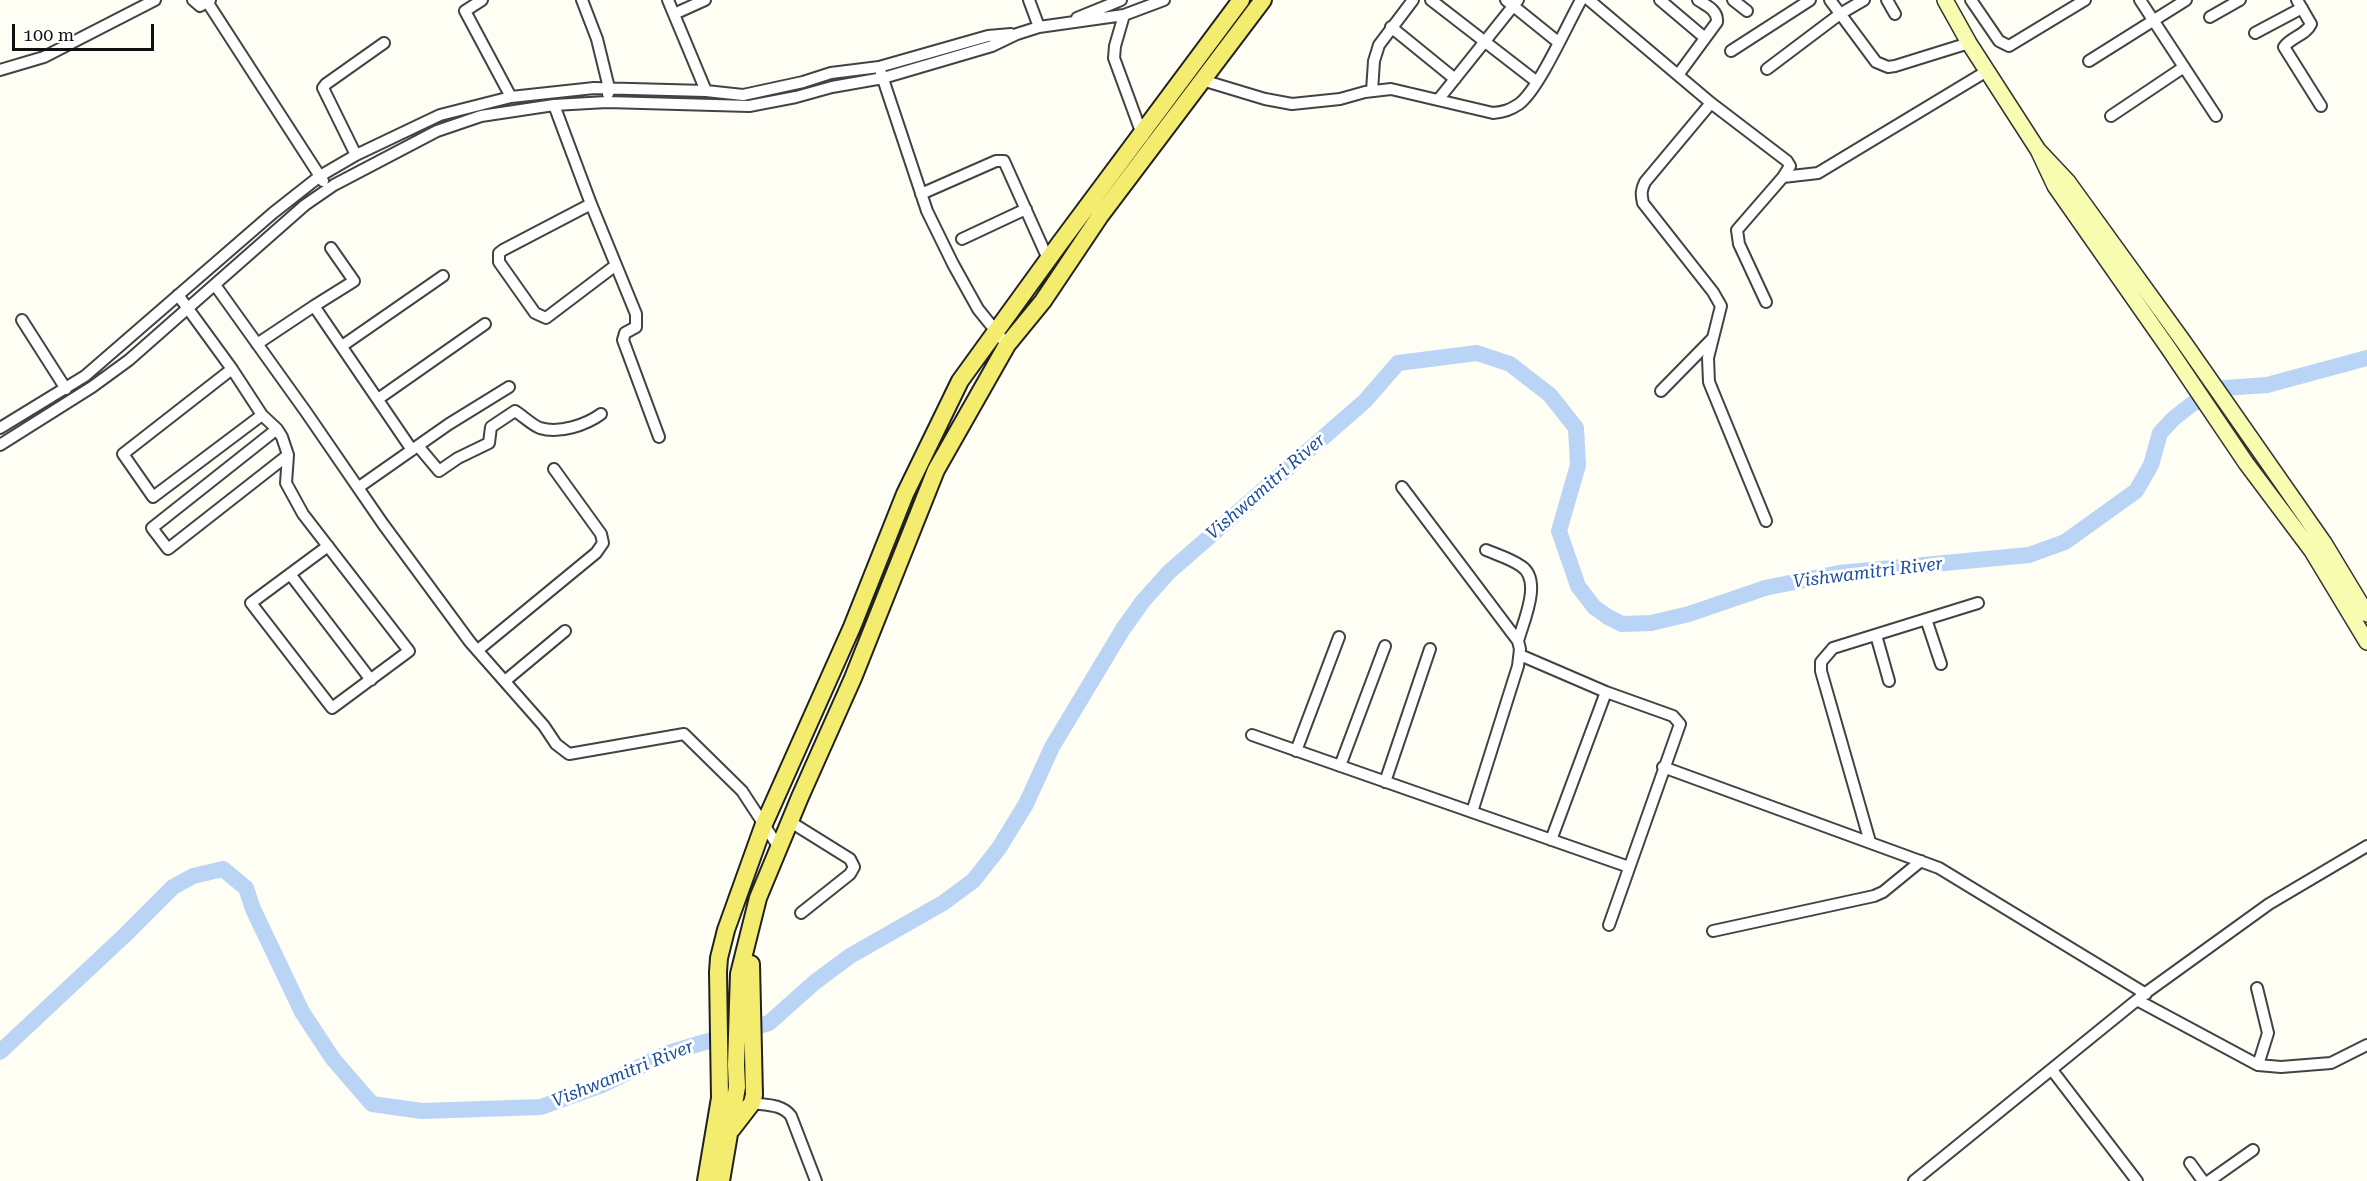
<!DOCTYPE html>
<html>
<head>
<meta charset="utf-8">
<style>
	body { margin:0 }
	#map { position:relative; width:2367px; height:1181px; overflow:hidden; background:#fffef4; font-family:"Roboto Serif",serif }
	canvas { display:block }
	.scale { position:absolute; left:12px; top:24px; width:142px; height:27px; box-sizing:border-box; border:3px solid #101010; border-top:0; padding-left:8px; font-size:18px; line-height:21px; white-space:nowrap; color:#101010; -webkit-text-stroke:4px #fff; paint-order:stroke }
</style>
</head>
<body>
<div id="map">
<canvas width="2367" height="1181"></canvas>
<div class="scale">100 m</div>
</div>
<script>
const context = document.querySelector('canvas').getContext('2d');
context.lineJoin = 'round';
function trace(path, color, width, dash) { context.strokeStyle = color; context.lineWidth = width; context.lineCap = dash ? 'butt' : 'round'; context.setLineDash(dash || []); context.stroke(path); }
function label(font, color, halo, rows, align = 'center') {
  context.font = font + ' "Roboto Serif",serif'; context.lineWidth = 6; context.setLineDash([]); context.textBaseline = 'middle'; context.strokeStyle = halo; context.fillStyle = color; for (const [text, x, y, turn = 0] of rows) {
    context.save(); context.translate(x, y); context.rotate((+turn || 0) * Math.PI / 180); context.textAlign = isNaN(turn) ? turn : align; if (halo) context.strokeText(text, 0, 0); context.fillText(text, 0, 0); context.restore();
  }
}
trace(new Path2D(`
	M0,1052l124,-116 49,-49 20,-11 30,-7 23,19 7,21 49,103 31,47 39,45 50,7 119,-4 61,-22 66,-32 101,-30 46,-41 35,-26 93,-53 30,-22 26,-33 27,-44 26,-57 71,-118 20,-28 26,-29 196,-171 33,-38 79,-10 33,11 40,31 26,33 2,37 -19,66 19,55 16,21 14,10 14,7 29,-1 38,-9 76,-26 74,-15 190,-18 36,-13 71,-51 15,-26 9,-32 13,-14 19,-15 32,-16 43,-3 100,-27`), '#bad4f5', 16);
const street = new Path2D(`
	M193,0l7,6 10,-6
	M206,0l117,181
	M482,0l-17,11 46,86
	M582,0l15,39 12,49 -1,6
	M668,0l38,91
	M1029,0l10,27
	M1431,0l106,82
	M1506,0l52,42
	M1589,0l122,103 76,58 3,5 -7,11 -46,53 2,14 27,58
	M1660,0l45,38
	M1733,0l14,11
	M1830,0l46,62 12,5 7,-1 74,-23
	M1887,0l8,14
	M1971,0l28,41 10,5 76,-46
	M2140,0l76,116
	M2297,0l14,24c-5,11 -20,13 -27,23l37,59
	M674,14l31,-14
	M1124,15l-9,31 -1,12 29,79
	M2210,17l30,-17
	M1077,18l44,-18
	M1391,27l64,52
	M2255,33l47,-25
	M1731,51l79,-51
	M2089,61l97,-61
	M1767,69l73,-55 24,-14
	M0,70l44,-13 111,-57
	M881,73l46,138 26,53 25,45 29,36
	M1678,75l39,-53c1,-12 -10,-16 -19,-22
	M1202,80l63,19 27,5 48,-5 25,-7 26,-3 102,24c11,-1 17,-3 26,-9 20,-15 48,-79 62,-104
	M1372,91l2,-30 5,-16 34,-45
	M1438,100l80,-100
	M1711,103l-66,79c-4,8 -4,12 -2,21l70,89 8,14 -13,52 1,24 57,139
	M554,105l37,99 45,110v13l-11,6 -2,7 36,97
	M2111,116l73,-49
	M356,155l-33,-67 3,-4 58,-41
	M1783,177l35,-4 169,-102
	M921,194l75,-33h8l44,98
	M591,204l-88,46 -4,3v9l36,51 11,5 70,-53
	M962,239l64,-30
	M331,248l23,33 -40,25 98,144
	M215,285l91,127 77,112 87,118 74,84 12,18 13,10 115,-20 58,57 36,55
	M178,295l54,74 30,46 15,14 5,8 6,18 -2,28 17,31 106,137 -77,57 -81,-105 77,-57
	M22,320l44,69
	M257,344l57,-38
	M342,346l101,-70
	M232,369l-109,85 30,43 109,-82
	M1661,391l51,-52
	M378,399l107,-75
	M0,428l85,-52 188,-163 47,-37 36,-21 84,-40 71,-18 83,-9 112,3 37,4 60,-13 28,-9 48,-6 109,-31 23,-2
	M277,429l-125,99 16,21 120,-94
	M0,445l92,-58 37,-27 176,-155 29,-20 103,-54 44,-15 73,-11 53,-3 142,4 47,-9 36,-10 51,-9 109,-32 25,-12 22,-7 85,-12 40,-15
	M418,446l21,25 19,-13 31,-15 2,-16 24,-16c8,5 17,14 25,17 19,6 46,-3 61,-14
	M359,487l90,-63 60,-37
	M1402,487l116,154 2,8 -2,17 -46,146
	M1486,550c12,5 25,9 35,16 22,14 2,56 -3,75
	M290,574l81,106
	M1926,619l15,45
	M1876,635l13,46
	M478,650l118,-97 7,-10 -2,-9 -47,-65
	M1520,655l86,37 67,24 7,8 -71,201
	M505,681l60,-50
	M1252,735l377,132
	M1296,751l43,-114
	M1340,766l45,-120
	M1663,767l276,101 207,126
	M1385,782l45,-133
	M789,821l61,38 4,8 -4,7 -49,39
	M1551,840l55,-148
	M1870,842l-49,-171v-9l12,-14 145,-45
	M1713,931l161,-35 9,-4 38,-31
	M2257,988l11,45 -10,32
	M2140,997l129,-93 98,-58
	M2052,1070l85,111
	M752,1103c14,2 30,1 39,13l25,65
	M2190,1163l13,18
	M1914,1181l223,-181 121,65 23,2 50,-4 36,-18
	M2209,1181l44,-31`);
const secondary = new Path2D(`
	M1945,0l24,43 69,107
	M2367,614l-43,-71 -141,-202 -115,-159 -30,-32 17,36 114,163 77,114 66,88 55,91`);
const primary = new Path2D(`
	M732,1129l20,-26 2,-8 -3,-131
	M706,1181l14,-83 -2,-126 1,-14 7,-28 38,-106 88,-197 53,-133 55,-113 100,-138 181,-243
	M721,1181l16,-94 -1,-22 3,-91 19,-76 42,-101 53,-119 83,-208 71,-125 36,-44 57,-85 163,-216`);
trace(street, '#434343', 14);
trace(secondary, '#323232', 18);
trace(primary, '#212121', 20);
trace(street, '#fff', 10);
trace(secondary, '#f7fcb1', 15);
trace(primary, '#f4ec6f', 16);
label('italic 18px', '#1c4ea0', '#fff', [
	["Vishwamitri River",1266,487,-41],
	["Vishwamitri River",1868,573,-7],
	["Vishwamitri River",623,1074,-22]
]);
</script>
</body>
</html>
